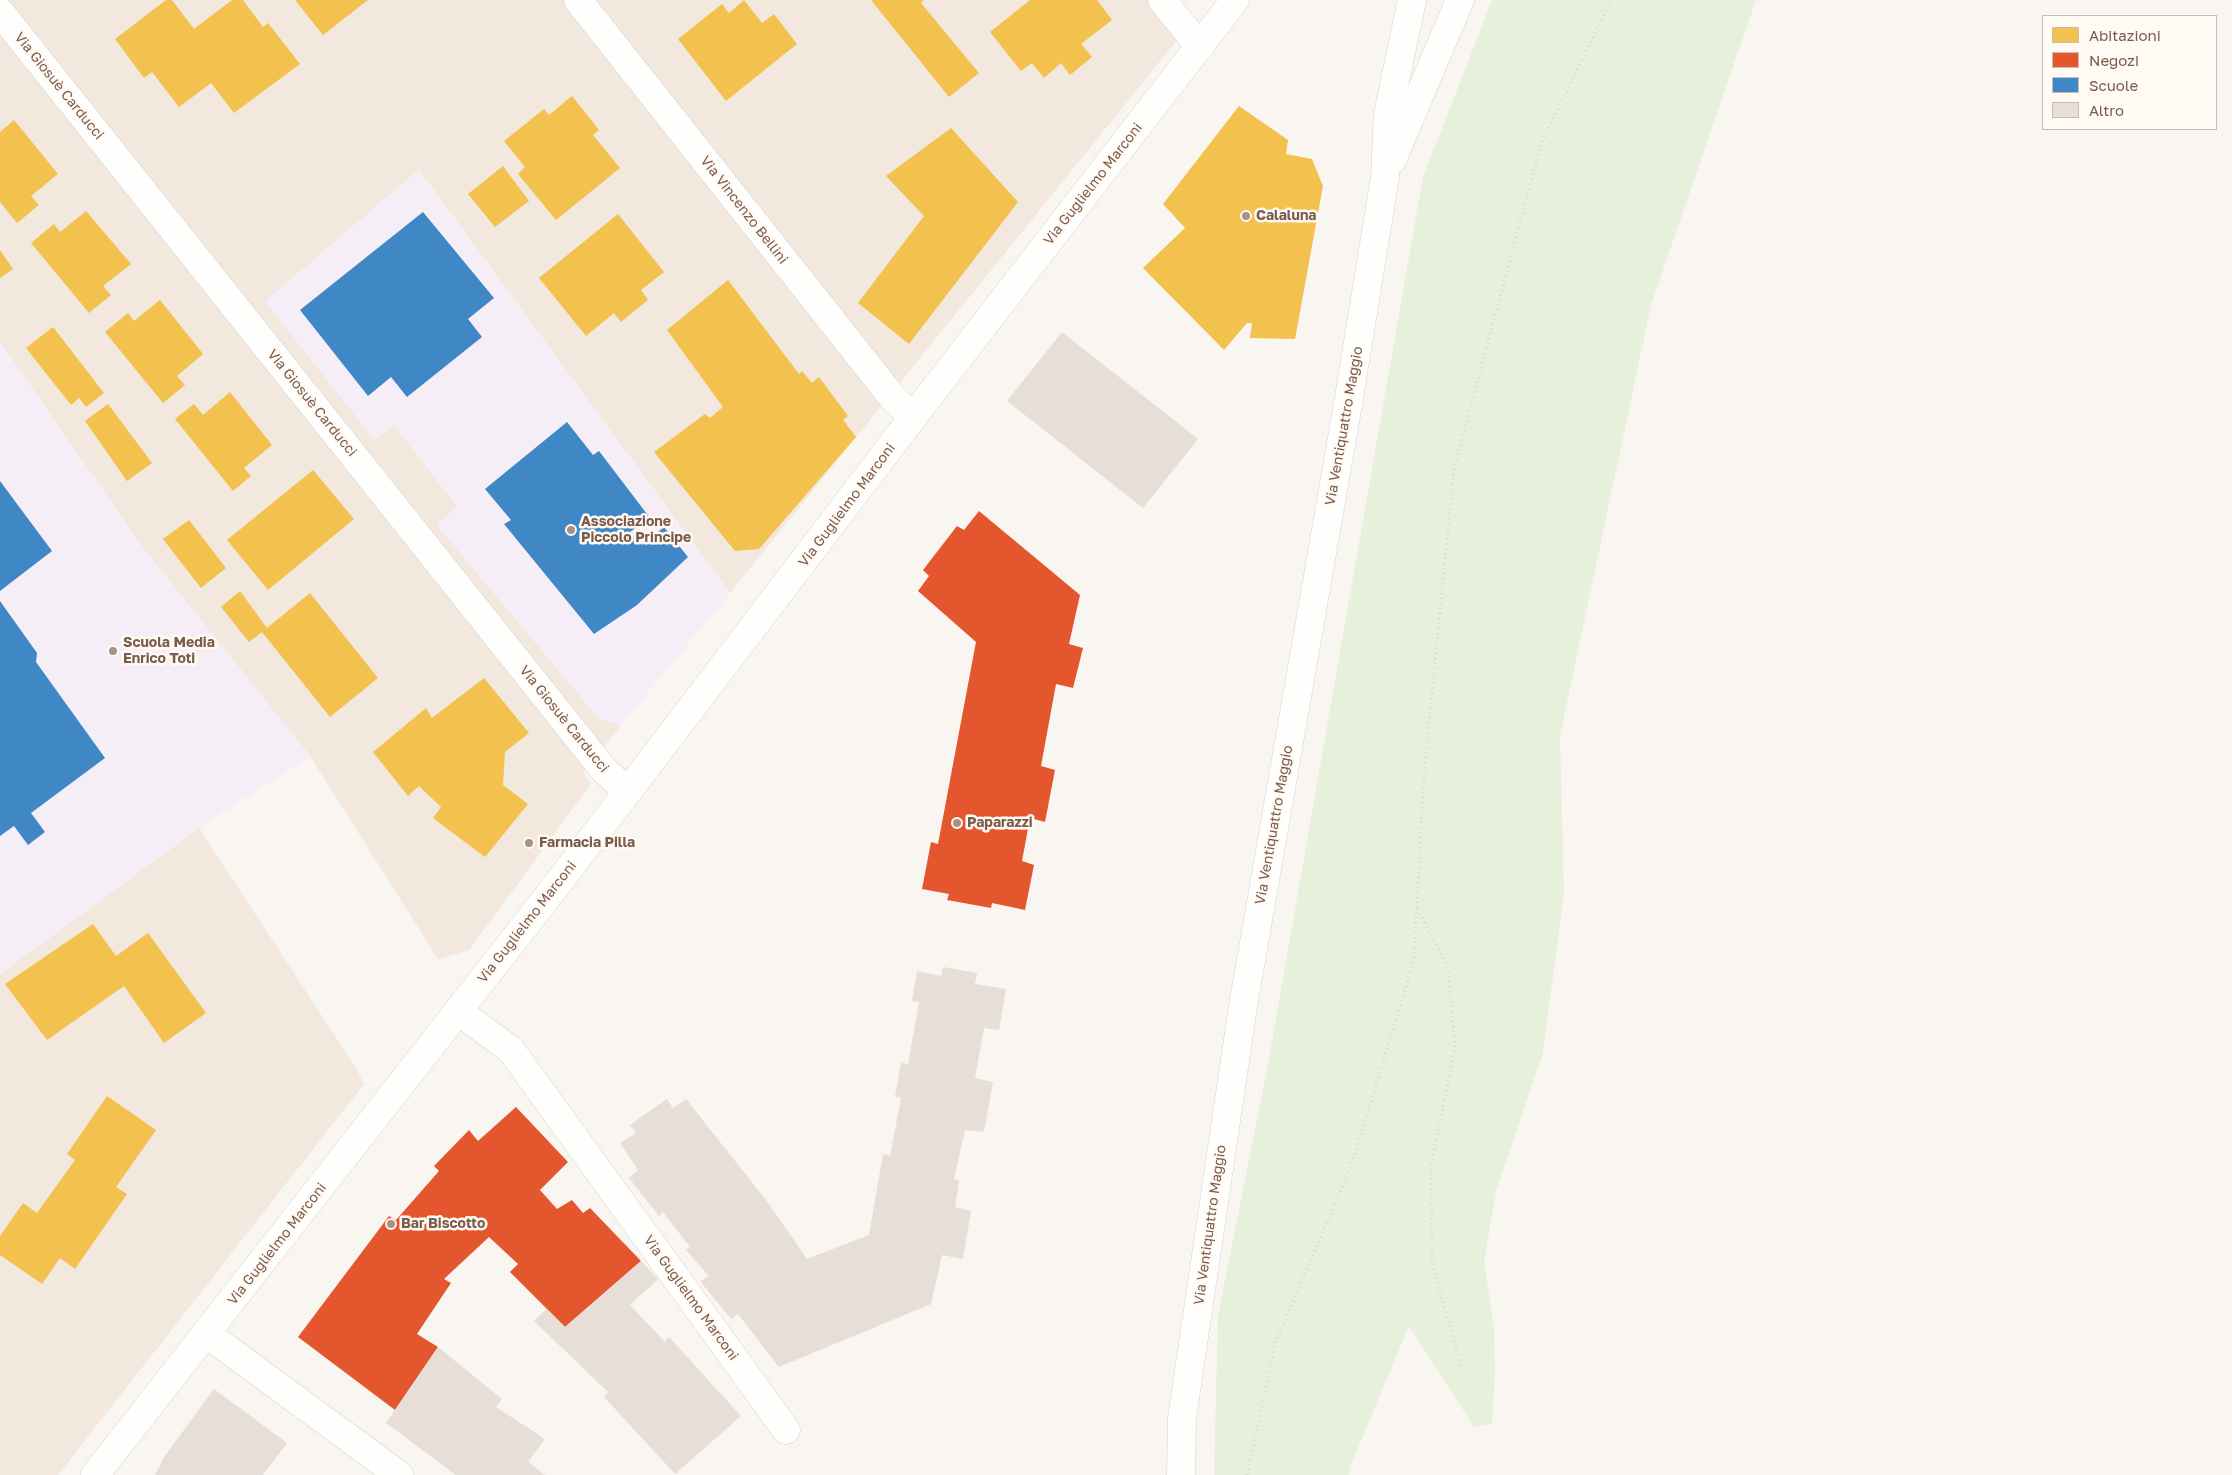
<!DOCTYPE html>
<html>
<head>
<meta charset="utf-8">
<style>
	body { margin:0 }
	#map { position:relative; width:2232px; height:1475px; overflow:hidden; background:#f9f5f0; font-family:"Golos Text",sans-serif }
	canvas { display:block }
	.legend { position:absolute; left:2042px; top:15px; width:175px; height:115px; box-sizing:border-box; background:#fffaf3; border:1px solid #cabbb1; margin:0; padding:6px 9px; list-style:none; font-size:15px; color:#7a5c4d }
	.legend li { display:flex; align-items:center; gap:10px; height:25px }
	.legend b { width:25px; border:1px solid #cabbb1 }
</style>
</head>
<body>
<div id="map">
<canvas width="2232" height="1475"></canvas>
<ul class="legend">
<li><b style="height:14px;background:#f2c14e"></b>Abitazioni</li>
<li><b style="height:14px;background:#e4572e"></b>Negozi</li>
<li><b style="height:14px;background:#3f88c5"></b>Scuole</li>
<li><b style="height:14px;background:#e6ded7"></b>Altro</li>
</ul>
</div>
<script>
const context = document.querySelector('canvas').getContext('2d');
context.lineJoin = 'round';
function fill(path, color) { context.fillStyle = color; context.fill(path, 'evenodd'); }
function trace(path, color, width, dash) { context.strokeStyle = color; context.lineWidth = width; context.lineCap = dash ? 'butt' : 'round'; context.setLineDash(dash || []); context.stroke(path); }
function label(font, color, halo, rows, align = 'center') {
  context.font = font + ' "Golos Text",sans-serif'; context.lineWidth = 5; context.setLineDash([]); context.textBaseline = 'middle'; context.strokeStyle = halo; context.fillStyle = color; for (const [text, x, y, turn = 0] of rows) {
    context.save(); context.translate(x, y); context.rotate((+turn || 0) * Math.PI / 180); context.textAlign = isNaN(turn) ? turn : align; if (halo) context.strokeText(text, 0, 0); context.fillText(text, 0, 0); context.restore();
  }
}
fill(new Path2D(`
	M0,0h1179l-1,39 -448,554 -311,-423 -45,269 20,-14 64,82 -21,18 162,193 22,7 -38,48 8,11 -122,166 -31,9 -128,-203 -169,-211 -141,-203z
	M199,828l157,240 8,16 -306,391h-58v-501z`), '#f2e8de');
fill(new Path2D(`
	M418,170l312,423 -109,132 -22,-6 -162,-194 21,-18 -63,-82 -21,15 -109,-139z
	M0,342l141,203 169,211 -111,72 -199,146z`), '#f6eef6');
fill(new Path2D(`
	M1492,0h264l-105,305 -91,431 4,156 -21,161 -47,138 -12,71 10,65 1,45 -3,52 -18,3 -65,-101 -59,141 -1,8h-135l4,-159 49,-246 156,-893z`), '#e7f0db');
fill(new Path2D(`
	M166,0h6l22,29 38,-29h11l20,27 5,-4 32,41 -66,49 -23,-30 -32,24 -27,-35 -8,6 -29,-39z
	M295,0h73l-45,35z
	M744,0l18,23 12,-9 23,30 -71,57 -48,-62 44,-35 7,9z
	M871,0h53l-3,3 58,70 -30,24z
	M1030,0h67l15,20 -31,24 11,13 -22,18 -9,-12 -17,15 -12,-15 -11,8 -31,-39z
	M572,96l27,34 -6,5 27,33 -64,52 -38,-46 7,-7 -21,-26 40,-32 5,6z
	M1239,106l49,34 -2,14 26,5 11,27 -28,153 -45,-1 2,-15h-5l-23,27 -81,-82 42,-40 -22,-24z
	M14,120l44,54 -27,22 8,9 -22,18 -17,-21v-70z
	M951,128l67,74 -109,142 -51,-41 66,-87 -38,-40z
	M503,166l26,35 -34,26 -27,-33z
	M86,211l45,53 -28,22 8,9 -22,18 -58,-70 23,-19 6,8z
	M618,214l46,58 -23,18 7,10 -27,22 -7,-9 -28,23 -47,-58z
	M0,250l13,19 -13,9z
	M728,280l71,94 3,-3 10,12 7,-6 29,39 -5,4 13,17 -97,112 -24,2 -81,-99 51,-38 5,4 13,-11 -56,-77z
	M160,300l43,54 -26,22 8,9 -22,18 -58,-71 23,-19 6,8z
	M53,327l51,66 -18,14 -7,-9 -8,7 -45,-57z
	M230,392l42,53 -28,23 7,8 -18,15 -58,-72 19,-15 9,11z
	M108,404l44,59 -25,18 -42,-60z
	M313,470l41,49 -86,71 -41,-50z
	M189,520l37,48 -25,20 -38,-49z
	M240,591l27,37 43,-35 68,85 -48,39 -68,-85 -13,10 -28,-35z
	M484,678l45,55 -24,19 -2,33 25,19 -43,53 -52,-39 8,-11 -22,-21 -11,10 -35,-44 53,-44 6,10z
	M93,924l23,32 32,-23 58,80 -42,30 -40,-57 -77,54 -42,-56z
	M107,1096l49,34 -40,57 11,7 -52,75 -15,-11 -18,26 -42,-29v-19l23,-33 14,10 38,-53 -8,-6z`), '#f2c14e');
fill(new Path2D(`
	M979,511l101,84 -11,49 14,4 -10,40 -17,-4 -15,82 14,4 -10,52 -15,-4 -8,43 12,4 -9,45 -33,-7 -1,5 -44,-8 2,-6 -27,-5 9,-47 7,2 38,-202 -58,-51 11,-15 -6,-6 34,-44 7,4z
	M516,1107l52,55 -28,28 17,19 15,-9 11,13 7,-5 51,53 -76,66 -55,-55 8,-8 -29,-27 -45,42 7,4 -34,51 21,13 -43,63 -97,-73 91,-121 7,4 43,-49 -5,-5 35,-36 9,11z`), '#e4572e');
fill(new Path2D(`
	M423,212l71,86 -26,21 14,18 -75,60 -16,-20 -23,19 -68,-86z
	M567,422l26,33 6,-4 51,67 -20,14 12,13 22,-18 24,30 -51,48 -43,29 -90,-110 7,-4 -26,-31z
	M0,481l52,70 -52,40z
	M0,601l37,52 -1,9 69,96 -74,55 14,19 -17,13 -14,-19 -14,10z`), '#3f88c5');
fill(new Path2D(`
	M1062,332l136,107 -55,69 -136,-107z
	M943,967l34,6 -2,11 31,5 -7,41 -15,-2 -9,50 18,4 -9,50 -19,-2 -11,49 5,2 -4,26 16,4 -8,48 -21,-4 -11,49 -152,63 -41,-53 -7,5 -31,-38 9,-5 -23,-26 4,-3 -27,-35 -4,4 -30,-38 9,-8 -18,-27 16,-10 -6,-8 37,-26 6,9 13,-9 80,101 41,59 62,-24 14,-81 7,2 11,-58 -6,-1 6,-34 7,1 11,-62 -7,-1 5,-30 24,5z
	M641,1261l17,18 -28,26 35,37 4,-5 72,79 -66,58 -71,-77 4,-5 -74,-71 13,-12 18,18z
	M438,1347l64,52 -6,8 49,32 -17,23 17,13h-89l-70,-52z
	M214,1389l73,54 -24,32h-108l9,-18z`), '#e6ded7');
const street = new Path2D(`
	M578,0l315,398 20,19
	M1162,0l38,47
	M0,12l604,758 23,21
	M458,1011l53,39 275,380
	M207,1334l192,141`);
const secondary = new Path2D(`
	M1392,160l68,-160
	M95,1475l457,-584 361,-474 322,-417
	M1181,1475l1,-57 61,-412 105,-602 37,-227 3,-63 24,-114`);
trace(street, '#d7d1cb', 29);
trace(secondary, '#d9d2cb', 29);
trace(new Path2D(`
	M1417,909l31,58 7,80 -24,118 1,99 30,104
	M1247,1475l28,-131 77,-180 62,-204 10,-186 30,-305 87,-325 70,-144`), '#dcd5d0', 3, [1, 4]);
trace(street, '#fefefd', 28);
trace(secondary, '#fefefd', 28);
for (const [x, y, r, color] of [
	[1246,216,5,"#a69286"],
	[571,530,5,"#a69286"],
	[113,651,5,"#a69286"],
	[957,823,5,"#a69286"],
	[529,843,5,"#a69286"],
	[391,1224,5,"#a69286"]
]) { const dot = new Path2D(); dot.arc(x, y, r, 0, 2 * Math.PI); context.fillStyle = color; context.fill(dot); trace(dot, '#fffaf3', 2); }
label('14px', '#7a5c4d', '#fffaf3', [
	["Via Giosuè Carducci",59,86,51],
	["Via Guglielmo Marconi",1093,184,-52],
	["Via Vincenzo Bellini",744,210,52],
	["Via Giosuè Carducci",312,403,51],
	["Via Ventiquattro Maggio",1344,426,-80],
	["Via Guglielmo Marconi",847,505,-53],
	["Via Giosuè Carducci",564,719,51],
	["Via Ventiquattro Maggio",1274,825,-80],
	["Via Guglielmo Marconi",527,922,-52],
	["Via Ventiquattro Maggio",1210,1225,-82],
	["Via Guglielmo Marconi",277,1244,-52],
	["Via Guglielmo Marconi",691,1298,54]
]);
label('bold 14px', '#7a5c4d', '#fffaf3', [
	["Calaluna",1256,216],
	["Associazione",581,522],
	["Piccolo Principe",581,538],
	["Scuola Media",123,643],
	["Enrico Toti",123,659],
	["Paparazzi",967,823],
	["Farmacia Pilla",539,843],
	["Bar Biscotto",401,1224]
], 'left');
</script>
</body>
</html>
